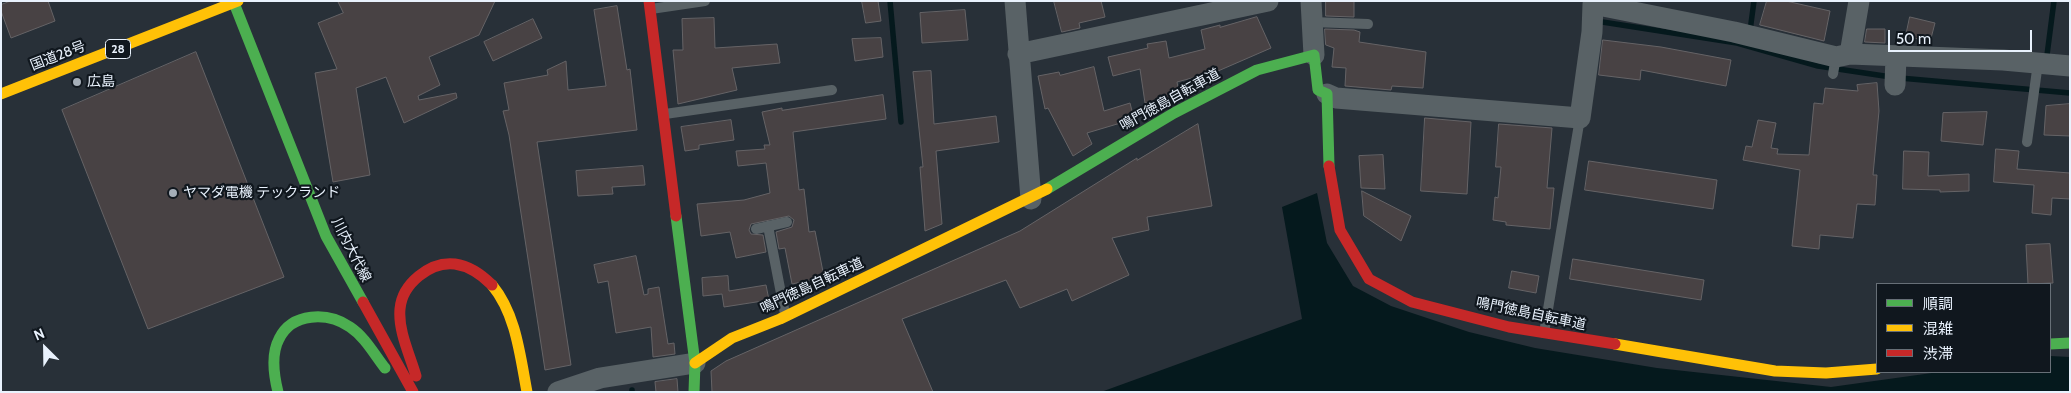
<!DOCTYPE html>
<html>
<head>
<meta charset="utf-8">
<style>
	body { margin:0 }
	#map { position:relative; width:2071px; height:393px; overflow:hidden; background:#283038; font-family:Cabin,"Noto Sans JP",sans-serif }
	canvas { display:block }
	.frame { position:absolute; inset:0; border:2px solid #e9f2fd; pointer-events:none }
	.legend { position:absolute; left:1876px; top:283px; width:175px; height:90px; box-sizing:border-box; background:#10171e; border:1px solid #676f77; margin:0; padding:6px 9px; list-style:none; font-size:15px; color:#e9f2fd }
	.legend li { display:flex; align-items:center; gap:10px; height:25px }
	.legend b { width:25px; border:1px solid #676f77 }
	.north { position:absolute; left:20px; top:323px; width:50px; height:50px; -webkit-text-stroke:4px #10171e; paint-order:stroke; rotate:337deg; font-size:14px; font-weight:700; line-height:20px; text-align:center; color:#e9f2fd }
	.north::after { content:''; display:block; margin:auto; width:18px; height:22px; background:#e9f2fd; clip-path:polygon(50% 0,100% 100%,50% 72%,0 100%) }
	.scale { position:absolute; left:1888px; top:30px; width:144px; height:22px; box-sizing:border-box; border:2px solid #e9f2fd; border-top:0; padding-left:6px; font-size:15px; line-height:18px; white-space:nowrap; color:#e9f2fd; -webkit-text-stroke:4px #10171e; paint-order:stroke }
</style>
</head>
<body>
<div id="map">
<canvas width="2071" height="393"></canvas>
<div class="frame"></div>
<ul class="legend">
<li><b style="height:6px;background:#4caf50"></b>順調</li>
<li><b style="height:6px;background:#ffc107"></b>混雑</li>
<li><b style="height:6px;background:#c62828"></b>渋滞</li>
</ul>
<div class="north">N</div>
<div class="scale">50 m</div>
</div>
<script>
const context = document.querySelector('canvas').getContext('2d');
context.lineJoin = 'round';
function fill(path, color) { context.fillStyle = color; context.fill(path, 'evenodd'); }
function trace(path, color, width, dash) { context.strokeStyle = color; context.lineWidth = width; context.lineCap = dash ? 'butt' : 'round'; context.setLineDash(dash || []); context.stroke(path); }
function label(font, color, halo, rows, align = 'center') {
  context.font = font + ' Cabin,"Noto Sans JP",sans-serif'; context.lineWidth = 4.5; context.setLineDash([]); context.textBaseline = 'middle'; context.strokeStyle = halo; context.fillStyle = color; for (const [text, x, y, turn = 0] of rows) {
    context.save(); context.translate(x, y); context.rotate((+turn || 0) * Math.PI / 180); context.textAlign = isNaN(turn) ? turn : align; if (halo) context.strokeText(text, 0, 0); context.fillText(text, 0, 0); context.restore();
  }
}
fill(new Path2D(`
	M1317,193l10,50 26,43 38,20 78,26 66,16 122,20 174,19 108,-15h111v-16l20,1v35h-969l201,-73 -20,-112z`), '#05191d');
trace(new Path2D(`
	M890,1l11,121
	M1596,21l141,22 81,23 73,11
	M1750,31l4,-30
	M2047,55l7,-54
	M1900,78l170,15
	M632,390v2`), '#05191d', 5.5);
const building = new Path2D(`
	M11,1h37l7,20 -44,17 -10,-27v-6z
	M338,1h157l-16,34 -50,22 11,28 -22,11 1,4 37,-7 1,5 -53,25 -18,-46 -30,11 14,87 -37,7 -18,-109 22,-4 -19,-46 25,-10z
	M862,1h16l3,20 -15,2z
	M1054,1h47l4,16 -26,6 1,5 -18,4z
	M1326,1h28v16l-28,-1z
	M1767,1h19l44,10 -6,30 -64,-16z
	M617,6l10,64 3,-1 7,61 -100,12 34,223 -26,5 -36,-235 -6,-24 6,-1 -5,-27 44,-8 -1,-5 19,-9 2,29 38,-4 -12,-76z
	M965,10l3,30 -46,3 -2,-30z
	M1257,17l14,31 -53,23 -41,11 2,11 -13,7 -21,3 -5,-34 -27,7 -5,-19 40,-9 -1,-4 19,-3 3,17 36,-9 -4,-19 19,-5v2z
	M1910,17l25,6 -5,19 -24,-6z
	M714,18l1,30 62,-4 3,19 -48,5 5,22 -59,14 -5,-54h10l-1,-31z
	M533,19l9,19 -49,23 -9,-19z
	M1325,29l29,1 6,2 -1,10 67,10 -3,36 -31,-2 -1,4 -46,-4 1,-18 -14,-1 2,-19 -8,-3z
	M1867,29h18v14l-20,-1z
	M881,38l2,19 -28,4 -3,-22z
	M1603,40l58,7 70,13 -5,26 -85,-16 -1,10 -41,-5z
	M196,52l88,225 -136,52 -86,-219z
	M1094,67l10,44 26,-8 4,16 -47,14 5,11 -19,12 -25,-48 -3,1 -7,-33 21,-4 1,3z
	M931,71l3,53 62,-8 3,26 -63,9 6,73 -17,7 -5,-64h3l-10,-95z
	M1877,83l2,28 -6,64h4l-2,30 -18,-1 -4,34 -33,-3 -1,14 -27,-3 8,-76 -57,-10 3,-14 6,1 6,-27 18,3 -5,25 7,1 -1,5 32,1 5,-52 9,1 2,-16 33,3 -1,-6z
	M883,95l3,24 -93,13 6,58 5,-1 5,43 6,-1 9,46 -32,7 -7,-36 -6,1 -3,-17 16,-5 2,-7 -5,-4 -38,8 -2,6 2,4 12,1 3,17 -30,6 -6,-26 -29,4 -4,-32 47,-4 26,-7 -4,-30 -28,3 -2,-15 29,-2 -1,-4h6l-8,-33 20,-4v2z
	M2070,104v32l-26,-1 2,-29z
	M1987,112l-4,33 -42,-4 2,-28z
	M1425,118l46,4 -4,72 -46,-3z
	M731,120l3,20 -35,5v4l-14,2 -4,-24z
	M1198,124l14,82 -65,11 2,13 -37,8 17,37 -57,26 -5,-12 -47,19 -14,-28 -104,39 31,73h-221l-1,-21 15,-10 294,-130 117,-73v2z
	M1499,124l53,4 -5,60h7l-4,41 -44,-4v-3l-13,-2 2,-23 3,1 3,-31h-5z
	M1996,149l23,2 -2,18 53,4v26l-18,-1 -1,17 -19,-2 2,-28 -40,-3z
	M1904,151l25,1 -1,24 41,-2v17l-29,1v-2l-37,-1z
	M1383,155l2,34 -24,-1 -2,-32z
	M1589,161l128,19 -4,29 -128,-19z
	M643,166l2,19 -33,2 1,7 -35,2 -2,-25z
	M1362,191l49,25 -10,25 -37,-25z
	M2050,244l3,39 -25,1 -2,-39z
	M636,256l8,39 4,-1v-5l11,-2 9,57 6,-1 1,11 -22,3 -2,-30 -35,6 -8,-52 -10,2 -4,-18z
	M1573,259l131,21 -3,20 -131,-21z
	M1512,271l27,5 -3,17 -27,-5z
	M728,276l1,15 37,-6 3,15 -45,7 -2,-13 -19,2 -1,-18z
	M677,379l1,13h-22l-1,-10z`);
fill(building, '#484244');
trace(building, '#656366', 1);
trace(new Path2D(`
	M651,9l54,-8
	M1312,22l56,2
	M1833,74l3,-17
	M665,114l167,-24
	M2027,142l11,-79
	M768,226l17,88
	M756,229l31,-7
	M1544,333l36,-215`), '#596266', 10);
trace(new Path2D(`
	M1015,1l16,198
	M1311,1l3,54
	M1018,54l250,-53
	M1850,54l9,-53
	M1895,85l1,-29
	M1327,94l9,4 244,20 12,-86 1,-28 141,28 102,25 14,-3 153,6 67,6
	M558,392l42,-14 95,-15`), '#596266', 21);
trace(new Path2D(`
	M234,3l92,233 37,66
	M1047,189l127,-76 83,-43 57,-15 4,35 9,4 2,72
	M676,216l19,147 -1,29
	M2050,344l20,-1
	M278,392c-4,-16 -7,-38 1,-53 13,-27 49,-27 71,-12 15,10 24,27 35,41`), '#4caf50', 11);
trace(new Path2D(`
	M1,94l237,-93
	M492,285c24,29 28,70 35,107
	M1615,344l160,27 51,2 51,-4
	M695,363l37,-25 48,-19 267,-130`), '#ffc107', 11);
trace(new Path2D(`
	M649,1l27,215
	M1329,166l11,64 29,49 43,23 97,25 106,17
	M363,302l50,90
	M416,376c-6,-21 -18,-45 -16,-67 2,-25 30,-48 55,-45 14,2 27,11 37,21`), '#c62828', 11);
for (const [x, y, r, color] of [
	[77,82,5,"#a5aeb8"],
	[173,193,5,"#a5aeb8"]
]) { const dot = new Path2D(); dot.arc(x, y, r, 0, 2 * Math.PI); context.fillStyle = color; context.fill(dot); trace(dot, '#10171e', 2); }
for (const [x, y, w] of [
	[118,49,25]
]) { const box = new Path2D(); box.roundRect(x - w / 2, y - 9.5, w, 19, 4); context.fillStyle = '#10171e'; context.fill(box); trace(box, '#e9f2fd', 1); }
label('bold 12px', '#e9f2fd', null, [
	["28",118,49]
]);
label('14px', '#e9f2fd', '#10171e', [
	["国道28号",58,56,-21],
	["鳴門徳島自転車道",1170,100,-29],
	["川内大代線",351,250,63],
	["鳴門徳島自転車道",812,286,-25],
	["鳴門徳島自転車道",1531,314,12]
]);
label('14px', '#e9f2fd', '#10171e', [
	["広島",87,82],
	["ヤマダ電機 テックランド",183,193]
], 'left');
</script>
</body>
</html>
